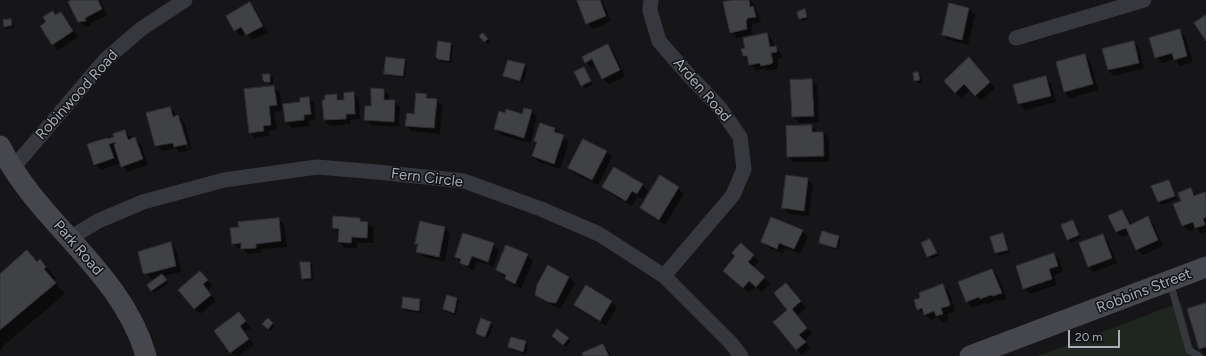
<!DOCTYPE html>
<html>
<head>
<meta charset="utf-8">
<style>
	body { margin:0 }
	#map { position:relative; width:1206px; height:356px; overflow:hidden; background:#161618; font-family:Figtree,sans-serif }
	canvas { display:block }
	.scale { position:absolute; left:1068px; top:330px; width:52px; height:18px; box-sizing:border-box; border:2px solid #a8adb8; border-top:0; padding-left:5px; font-size:12px; line-height:14px; white-space:nowrap; color:#a8adb8; -webkit-text-stroke:3px #111113; paint-order:stroke }
</style>
</head>
<body>
<div id="map">
<canvas width="1206" height="356"></canvas>
<div class="scale">20 m</div>
</div>
<script>
const context = document.querySelector('canvas').getContext('2d');
context.lineJoin = 'round';
function fill(path, color) { context.fillStyle = color; context.fill(path, 'evenodd'); }
function trace(path, color, width, dash) { context.strokeStyle = color; context.lineWidth = width; context.lineCap = dash ? 'butt' : 'round'; context.setLineDash(dash || []); context.stroke(path); }
function label(font, color, halo, rows, align = 'center') {
  context.font = font + ' Figtree,sans-serif'; context.lineWidth = 3; context.setLineDash([]); context.textBaseline = 'middle'; context.strokeStyle = halo; context.fillStyle = color; for (const [text, x, y, turn = 0] of rows) {
    context.save(); context.translate(x, y); context.rotate((+turn || 0) * Math.PI / 180); context.textAlign = isNaN(turn) ? turn : align; if (halo) context.strokeText(text, 0, 0); context.fillText(text, 0, 0); context.restore();
  }
}
fill(new Path2D(`
	M1181,302l14,54h-157z`), '#1e261f');
fill(new Path2D(`
	M72,0h28l7,15 -17,9 1,2 -6,1 -6,-6z
	M578,0h24l9,21 -18,8 -6,-6z
	M738,0h12l4,4 1,5 4,4 2,9 -7,2 -3,3 2,7 -17,4 -5,-6z
	M250,3l5,6 13,23 -16,8 -6,-7 -5,3 -6,-6z
	M950,4l19,5 6,6 -7,30 -19,-5 -6,-5z
	M804,11l3,2 2,6 -7,2 -2,-3z
	M52,12l4,4 5,-3 5,6 12,18 -20,13 -5,-6 -6,-22z
	M10,20l3,3 1,5 -7,1 -3,-3z
	M1179,30l6,6 8,26 -13,4 -6,-7 -12,4 -6,-6z
	M766,34l6,6 2,8 1,-1 6,6 1,5 -5,1 1,9 -1,1 -9,2 -3,-3 -9,3 -12,-15 3,-7z
	M486,37l4,5 -3,2 -2,-3z
	M1133,42l6,6 5,20 -30,8 -6,-6 -5,-21z
	M450,43l3,3 -2,17 -9,-1 -5,-6z
	M607,45l6,6 12,25 -16,9 -6,-6 -7,-13 -4,2 -6,-6z
	M1085,55l5,6 8,29 -28,8 -5,-6 -8,-29z
	M404,60l3,2 -2,16 -17,-2 -3,-3z
	M509,61l16,4 2,3 -4,15 -16,-5 -3,-2z
	M975,65l20,23 -14,13 -11,-12 -9,9 -5,-6z
	M584,68l9,16 -8,4 -10,-16z
	M918,73l3,3 1,7h-4l-3,-3z
	M270,75l3,2v7h-4l-5,-4z
	M1045,78l6,5 5,19 -31,8 -6,-6 -5,-18z
	M812,80l5,6 2,36 -20,1 -6,-6z
	M274,87l6,6 2,18 -8,1 3,18 -8,1v5l-14,2 -5,-6z
	M384,90l5,5v6h5l6,6 -1,20 -28,-2 -6,-6 7,-12z
	M353,93l6,6 1,20 -9,1v4l-21,2 -6,-6 12,-25 6,6 3,-1z
	M426,95l5,4 5,1 6,6 -2,28 -28,-3 -6,-6 9,-10z
	M309,98l5,5 2,17h-7v6l-17,2 -6,-6 -2,-17 17,-2z
	M169,108l6,5 1,4 2,-1 6,6 8,27 -12,4 -4,-5 -14,3 -6,-6zM179,122h3l7,26 -2,1z
	M532,111l5,6 -7,26 -29,-8 -6,-6z
	M812,126l6,6 5,1 6,5v24h-36l-5,-5z
	M555,129l14,13 -9,27 -21,-7 -6,-6 5,-13 -3,-3z
	M125,131l6,6 1,3 3,-1 6,5 7,21 -21,7 -6,-9 -20,7 -6,-6 13,-24z
	M606,152l6,5 -14,28 -23,-11 -6,-6z
	M660,177l18,11 6,6 -19,31 -18,-12 -6,-5z
	M808,179l5,6 -4,31 -20,-2 -6,-6z
	M1169,181l2,3 6,15 -16,6 -2,-3 -6,-15z
	M642,185l6,6 -5,8 -5,-3 -6,10 -23,-13 -6,-6z
	M1191,189l6,7 7,-3 2,2v37l-4,2 -6,-6 -7,3 -6,-5 -1,-25z
	M1122,211l6,6 4,8 15,-8 6,6 10,23 -20,9 -6,-5 -7,-16 -8,3 -5,-5 -7,-15z
	M278,219l6,5 3,23 -26,2v4l-13,1 -6,-5h-3l-6,-6 7,-15z
	M360,219l4,4h4l6,6 -1,14h-16v5h-12l-6,-6 1,-8 -6,-6z
	M1073,222l3,2 5,14 -10,4 -3,-3z
	M445,227l5,6 -5,29 -22,-5 -6,-6 1,-5 -2,-2z
	M802,231l6,6 -8,17 -15,-6 -2,6 -15,-7 -6,-5z
	M1002,234l3,3 5,15 -11,4 -3,-3 -4,-15z
	M1103,235l5,6 9,22 -23,9 -6,-6z
	M838,237l3,2 -3,11 -15,-5 -3,-3z
	M930,240l3,3 6,13 -8,3 -3,-3z
	M170,244l6,5 5,23 -17,4 5,7 -15,10 -2,-2 6,-13 -6,1 -8,-6z
	M493,244l6,6 -6,17 -16,-6 -3,10 -7,-3 -11,-11z
	M27,251l11,11 2,-1 16,17 -3,2 12,14 -62,52 -3,6v-77z
	M1054,254l6,6 3,12 -9,3 3,10 -27,9 -6,-6z
	M527,255l6,6 -12,28 -9,-4 -6,-6 1,-1 -4,-2 -6,-6z
	M753,256l6,5 -6,7 17,16 -8,8 -7,-6 -6,7 -19,-17z
	M310,263l2,2 2,15 -9,1 -2,-3z
	M548,266l21,12 6,5 -14,25 -6,-1 -13,-7 -6,-6z
	M992,270l6,6 9,23 -8,2 -2,-1 -10,4 -2,-1 -12,5 -6,-6 -8,-20z
	M205,278l8,8 -5,4 8,11 -16,13 -21,-24z
	M943,286l6,5 6,20 -8,3 1,6 -5,2 -5,-5 -7,3 -13,-11 3,-11z
	M791,290l15,18 -9,7 15,19 -8,7 6,7 -8,7 -6,-6 -7,-39z
	M457,299l2,2 -3,14 -9,-3 -3,-3z
	M419,300l3,3 -1,10 -15,-2 -3,-3z
	M611,302l6,5 -11,19 -25,-16 -6,-5z
	M1206,305v50l-6,-7z
	M239,313l12,15 -6,4 9,13 -15,11h-4l-4,-4z
	M268,320l7,6 -4,5 -7,-7z
	M490,323l3,2 -5,14 -7,-3 -3,-3z
	M568,338l3,3 -5,6 -10,-8z
	M526,342l2,3 -2,9 -14,-4 -3,-3z
	M603,345l6,6 2,5h-27z`), '#0007');
const building = new Path2D(`
	M71,0h27l4,9 -17,9 1,3 -8,1 -10,-20z
	M577,0h23l6,16 -20,8z
	M733,0h16l1,7 3,-1 3,11 -8,1 -2,3 1,8 -17,4 -7,-31z
	M250,2l13,24 -17,9 -5,-8 -7,4 -8,-15z
	M949,3l20,5 -7,32 -20,-5z
	M805,9l2,8 -8,2 -2,-7z
	M53,11l2,4 6,-3 12,19 -21,14 -12,-19 6,-4 -3,-5z
	M1206,15v26l-12,-18z
	M11,19l1,6 -8,2 -1,-7z
	M1180,29l7,27 -13,4 -2,-7 -17,5 -6,-20z
	M483,33l5,6 -4,3 -5,-6z
	M767,33l3,14 6,-1 1,6 -6,1 2,9 -2,2 -10,2 -1,-3 -11,2 -2,-9h-4l-2,-7 4,-1 -2,-10z
	M438,41l13,2 -2,18 -11,-2 -2,-2z
	M1134,41l5,22 -31,7 -6,-21z
	M608,44l12,26 -18,9 -10,-20 -7,4 -3,-6z
	M1085,54l8,30 -29,8 -8,-30z
	M386,57l19,2 -2,17 -19,-2z
	M969,57l21,25 -15,14 -11,-12 -9,9 -11,-12z
	M508,60l17,4 -5,17 -17,-5z
	M584,67l7,14 -10,5 -7,-14z
	M918,72l2,8 -6,1 -1,-8z
	M263,74h7v8h-5l-2,-2z
	M1046,76l5,20 -33,8 -5,-19z
	M812,79l2,37 -22,1 -2,-37z
	M274,86l3,19 -8,1 2,19 -8,1 1,5 -15,2 -5,-44z
	M371,88l13,1v11h11l-1,22 -30,-2 1,-14h6z
	M354,92l1,22h-9v5l-22,1 -2,-20h3v-5l12,-1v6h7v-7z
	M416,93l11,1 -1,4 11,1 -3,29 -29,-2 2,-13 7,1z
	M309,97l2,17 -7,1v5l-19,2 -2,-18 17,-2v-4z
	M170,107l3,10 5,-2 9,29 -13,3 -1,-4 -18,3 -9,-33z
	M524,108l8,2 -8,28 -30,-9 5,-18 6,2 1,-4 16,5z
	M540,123l15,5 -1,4 10,3 -10,29 -22,-8 5,-14 -3,-1z
	M812,125v7h11l1,24 -37,1 -1,-31z
	M125,130l3,10 7,-3 8,22 -22,8 -7,-22 2,-3 -7,2 5,14 -20,7 -7,-21 20,-6 1,1 6,-2 -1,-3z
	M583,139l24,12 -15,29 -24,-12z
	M614,167l29,17 -6,10 -5,-3 -6,10 -24,-14z
	M660,175l19,12 -20,33 -19,-12z
	M786,175l22,3 -4,33 -22,-3z
	M1169,180l6,16 -17,6 -7,-16z
	M1191,188l3,8 11,-4 1,4v21l-3,2 2,6 -10,3 -2,-6 -11,4 -9,-22 8,-3 -3,-8z
	M1122,210l8,15 18,-9 10,24 -22,10 -10,-22 -10,4 -8,-16z
	M333,216l27,2v3l8,1 -1,16 -15,-1 -1,6 -13,-1 1,-13 -6,-1z
	M771,217l32,13 -9,19 -15,-6 -2,6 -16,-7z
	M279,218l2,23 -25,3v4l-15,1v-6l-9,1 -2,-16 9,-1 -1,-5z
	M1073,220l6,15 -12,5 -6,-15z
	M420,221l25,6 -6,30 -23,-5 2,-8h-3z
	M822,231l17,5 -3,12 -17,-5z
	M463,233l31,10 -6,19 -16,-6 -4,10 -8,-3 1,-4 -6,-2z
	M1003,233l5,17 -13,3 -5,-16z
	M1103,234l9,24 -24,9 -9,-24z
	M930,239l7,14 -10,4 -6,-14z
	M171,242l5,24 -31,8 -2,-1 -5,-21z
	M741,243l13,12 -6,7 17,15 -9,10 -7,-6 -6,7 -20,-17 12,-15 -3,-3z
	M506,245l22,9 -13,30 -10,-5 1,-4 -10,-5z
	M27,250l10,12 3,-3 6,8 -2,2 12,14 -56,47v-56z
	M1054,253l4,13 -9,3 3,10 -29,10 -7,-23z
	M300,262h10l1,16 -9,1z
	M548,265l21,12 -13,26 -8,-1 -13,-7 2,-10z
	M992,269l10,24 -9,3 -2,-1 -11,4 -1,-2 -13,5 -8,-20z
	M200,271l8,9 -5,4 8,11 -17,14 -16,-19z
	M162,274l5,6 -16,11 -4,-6z
	M786,283l15,18 -9,8 15,19 -8,7 7,7 -10,8 -23,-28 14,-12 -13,-17z
	M943,284l7,20 -1,2 -8,2 2,6 -7,2 -2,-5 -10,4 -2,-7 -5,2 -3,-10 6,-2 -1,-5z
	M586,285l26,16 -12,20 -26,-16z
	M447,295l10,3 -3,15 -11,-4z
	M403,297l17,2 -1,12 -17,-3z
	M1206,303v44l-7,2 -12,-40z
	M239,312l7,9 -6,5 9,13 -19,14 -16,-22z
	M268,318l5,5 -5,6 -6,-5z
	M481,318l10,4 -6,15 -8,-3 -1,-2z
	M557,329l12,9 -6,7 -11,-9z
	M511,337l15,4 -3,11 -15,-5z
	M603,344l6,12h-26l-1,-3z`);
fill(building, '#404145');
trace(building, '#303034', 1);
trace(new Path2D(`
	M1170,282l19,68 10,6`), '#37383d', 7);
trace(new Path2D(`
	M651,0l-1,11 9,30 26,30 35,37 20,29 4,32 -11,26 -69,81
	M1016,38l128,-38
	M13,168l92,-108 36,-31 44,-29
	M70,238l28,-17 45,-19 81,-22 93,-13 60,5 87,9 77,28 58,25 65,42 67,67 10,13`), '#37383d', 15);
trace(new Path2D(`
	M0,146c38,77 122,125 146,210
	M970,356l236,-89`), '#45474d', 21);
label('15px', '#a8adb8', '#111113', [
	["Arden Road",702,90,49],
	["Robinwood Road",77,95,-48],
	["Fern Circle",427,178,7],
	["Park Road",78,248,49],
	["Robbins Street",1144,291,-21]
]);
</script>
</body>
</html>
